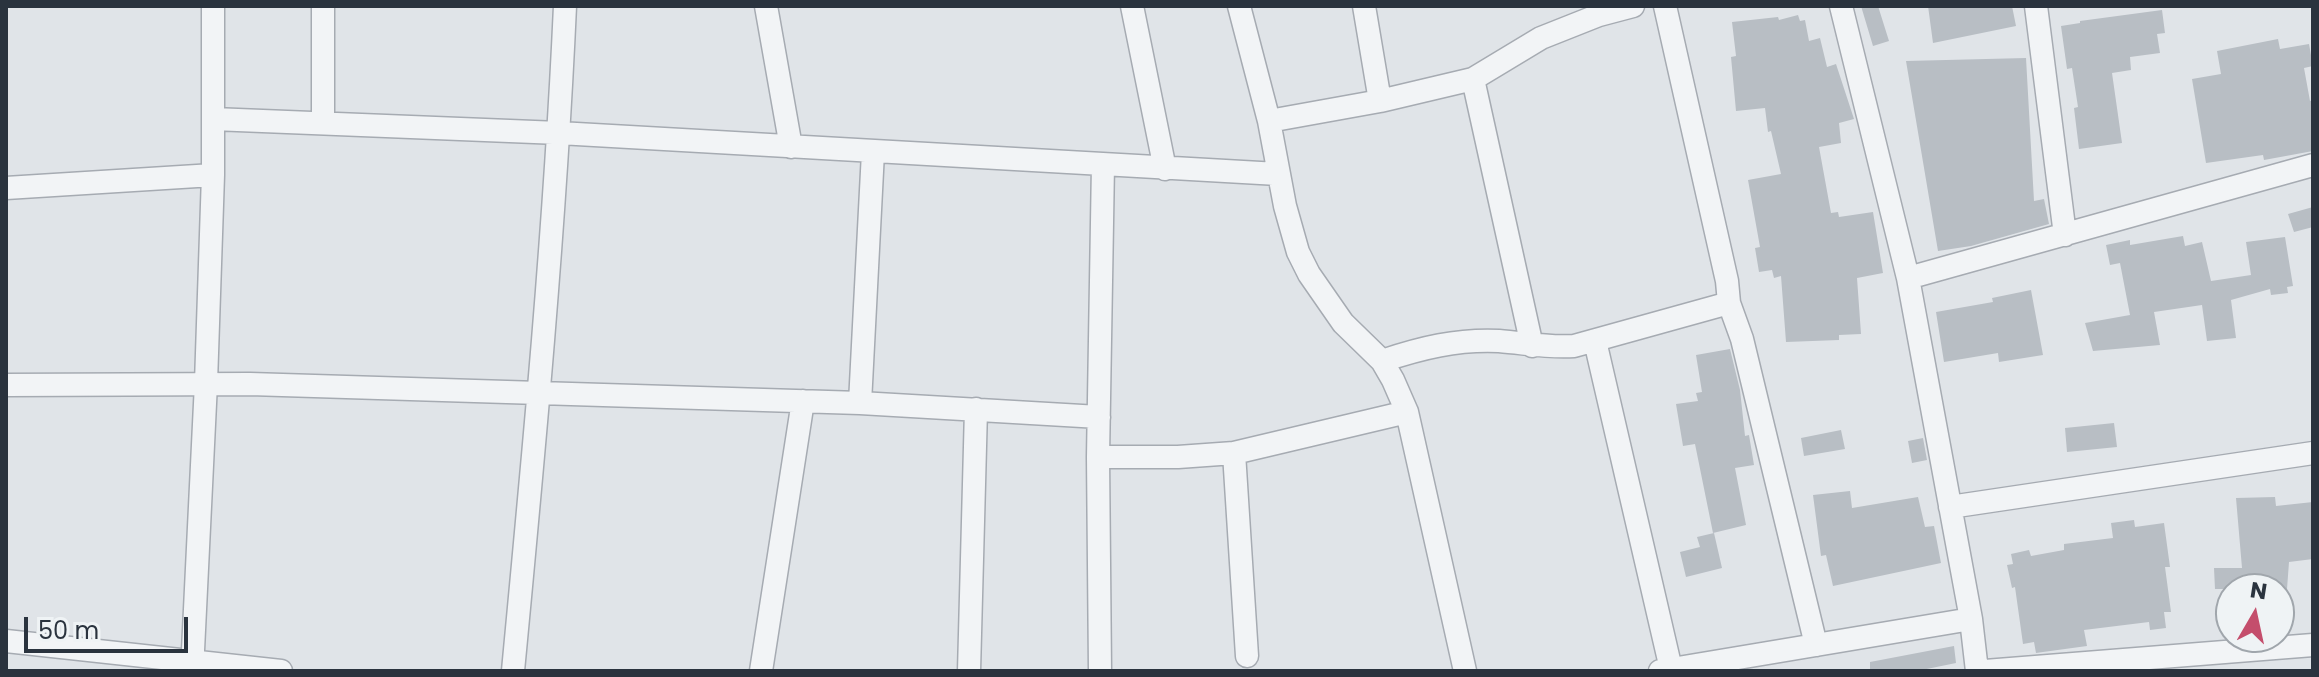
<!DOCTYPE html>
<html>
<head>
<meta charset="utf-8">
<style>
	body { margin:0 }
	#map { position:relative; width:2319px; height:677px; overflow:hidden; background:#e0e4e8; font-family:Poppins,sans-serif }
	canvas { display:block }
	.frame { position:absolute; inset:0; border:8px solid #2a333e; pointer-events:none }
	.north { position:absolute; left:2215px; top:573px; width:80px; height:80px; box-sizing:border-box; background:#eff3f5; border:2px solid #a0a6ac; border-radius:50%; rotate:9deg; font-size:22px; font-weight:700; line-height:32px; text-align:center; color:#2a333e }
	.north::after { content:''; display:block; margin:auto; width:28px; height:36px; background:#c44e6c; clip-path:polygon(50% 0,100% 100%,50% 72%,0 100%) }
	.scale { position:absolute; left:24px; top:617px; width:164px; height:36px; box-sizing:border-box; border:4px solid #2a333e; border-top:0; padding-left:10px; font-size:24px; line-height:28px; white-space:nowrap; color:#2a333e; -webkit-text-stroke:6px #eff3f5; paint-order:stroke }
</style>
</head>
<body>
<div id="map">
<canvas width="2319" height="677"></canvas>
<div class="frame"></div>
<div class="north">N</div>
<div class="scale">50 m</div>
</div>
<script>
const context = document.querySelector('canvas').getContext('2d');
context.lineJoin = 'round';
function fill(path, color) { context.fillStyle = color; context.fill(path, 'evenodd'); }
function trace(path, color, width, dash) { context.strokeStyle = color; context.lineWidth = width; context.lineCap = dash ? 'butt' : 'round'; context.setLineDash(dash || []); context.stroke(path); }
fill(new Path2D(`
	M1861,6h17l11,35 -16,5z
	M1928,6h84l4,20 -83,17z
	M2162,10l3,23 -8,1 3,19 -30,4 1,13 -19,3 10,70 -43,6 -5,-41 4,-1 -6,-39 -5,1 -6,-43 19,-3v-2z
	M1798,15l2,6 5,-1 4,21 11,-3 7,29 9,-3 18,55 -15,4 2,20 -22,4 12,66 7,-1 1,5 34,-5 10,61 -26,5 4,56 -22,1v5l-53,2 -5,-66 -7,2 -2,-8 -13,2 -4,-24 5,-1 -12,-67 33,-6 -10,-43 -3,1 -3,-24 -29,3 -5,-54 5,-1 -4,-34 46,-5 1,3z
	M2278,39l2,10 29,-5 4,22 -9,2 6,33 3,-1v51l-49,9 -1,-5 -57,8 -14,-84 29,-5 -4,-23z
	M2026,58l8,143 10,-2 5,25 -78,22 -33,5 -32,-190z
	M2313,207v20l-19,5 -6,-18z
	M2183,236l2,10 17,-4 9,39 40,-6 -5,-33 39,-5 8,49 -6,1 1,6 -17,2 -1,-6 -39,11 5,38 -29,3 -5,-36 -48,7 6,33 -67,6 -8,-28 45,-8 -10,-52 -10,2 -4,-20 24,-5v5z
	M2031,290l12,65 -44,7 -1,-9 -54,9 -8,-50 57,-10 -1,-4z
	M1730,349l10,41 5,46 4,-1 5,30 -19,3 11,57 -33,8 -18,-89 -12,2 -7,-42 22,-3 -2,-8 6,-1 -6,-37z
	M2114,423l3,24 -50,5 -2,-24z
	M1841,430l4,19 -41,7 -3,-18z
	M1923,438l4,22 -15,3 -4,-22z
	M1850,491l2,17 66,-11 7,30 9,-1 7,37 -108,23 -7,-31 -5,1 -8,-61z
	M2275,497l1,9 37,-4v57l-24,3 -2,27h-72l-1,-21h28l-6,-70z
	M2134,520l1,7 29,-4 6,44h-5l6,45h-7l2,16 -16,2 -1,-8 -65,8 3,16 -44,6 -7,1 -2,-11 -11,2 -8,-57 -3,1 -5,-23 6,-1 -2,-10 18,-4 2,6 33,-6v-6l49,-6 -2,-15z
	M1714,533l8,35 -36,9 -6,-25 20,-5 -3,-10z
	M1954,646l2,17 -39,8h-47v-9z`), '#b8bec4');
const street = new Path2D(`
	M766,6l25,141
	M1132,6l33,163
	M1239,6l30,115 16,85 13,46 11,22 34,49 39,38 11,19 14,32 58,259
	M1364,6l16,95
	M1665,6l62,275 2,22 13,36 74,306
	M1841,6l67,272 63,341 6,52
	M2036,6l29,229
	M1473,79l59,267
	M213,119l346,14 719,41
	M1269,121l111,-20 93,-22 68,-41 58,-23 34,-9
	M323,122v-116
	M6,188l207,-13
	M1908,278l405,-113
	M1595,341l76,328
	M1382,361c39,-13 75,-22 117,-20 26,2 49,7 75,5l155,-43
	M6,385l244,-1 610,19 239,14
	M860,403l13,-251
	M1234,453l13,203
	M1098,457h80l56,-4 173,-41
	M1950,507l363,-54
	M6,641l275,30
	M192,671l14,-288 7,-208v-169
	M513,671c21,-221 42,-443 52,-665
	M761,671l42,-270
	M969,671l7,-262
	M1100,671l-2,-214 5,-293
	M1660,671l311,-52
	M1985,671l328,-26`);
trace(street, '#a6abb2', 25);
trace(street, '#f2f4f6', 22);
</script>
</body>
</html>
